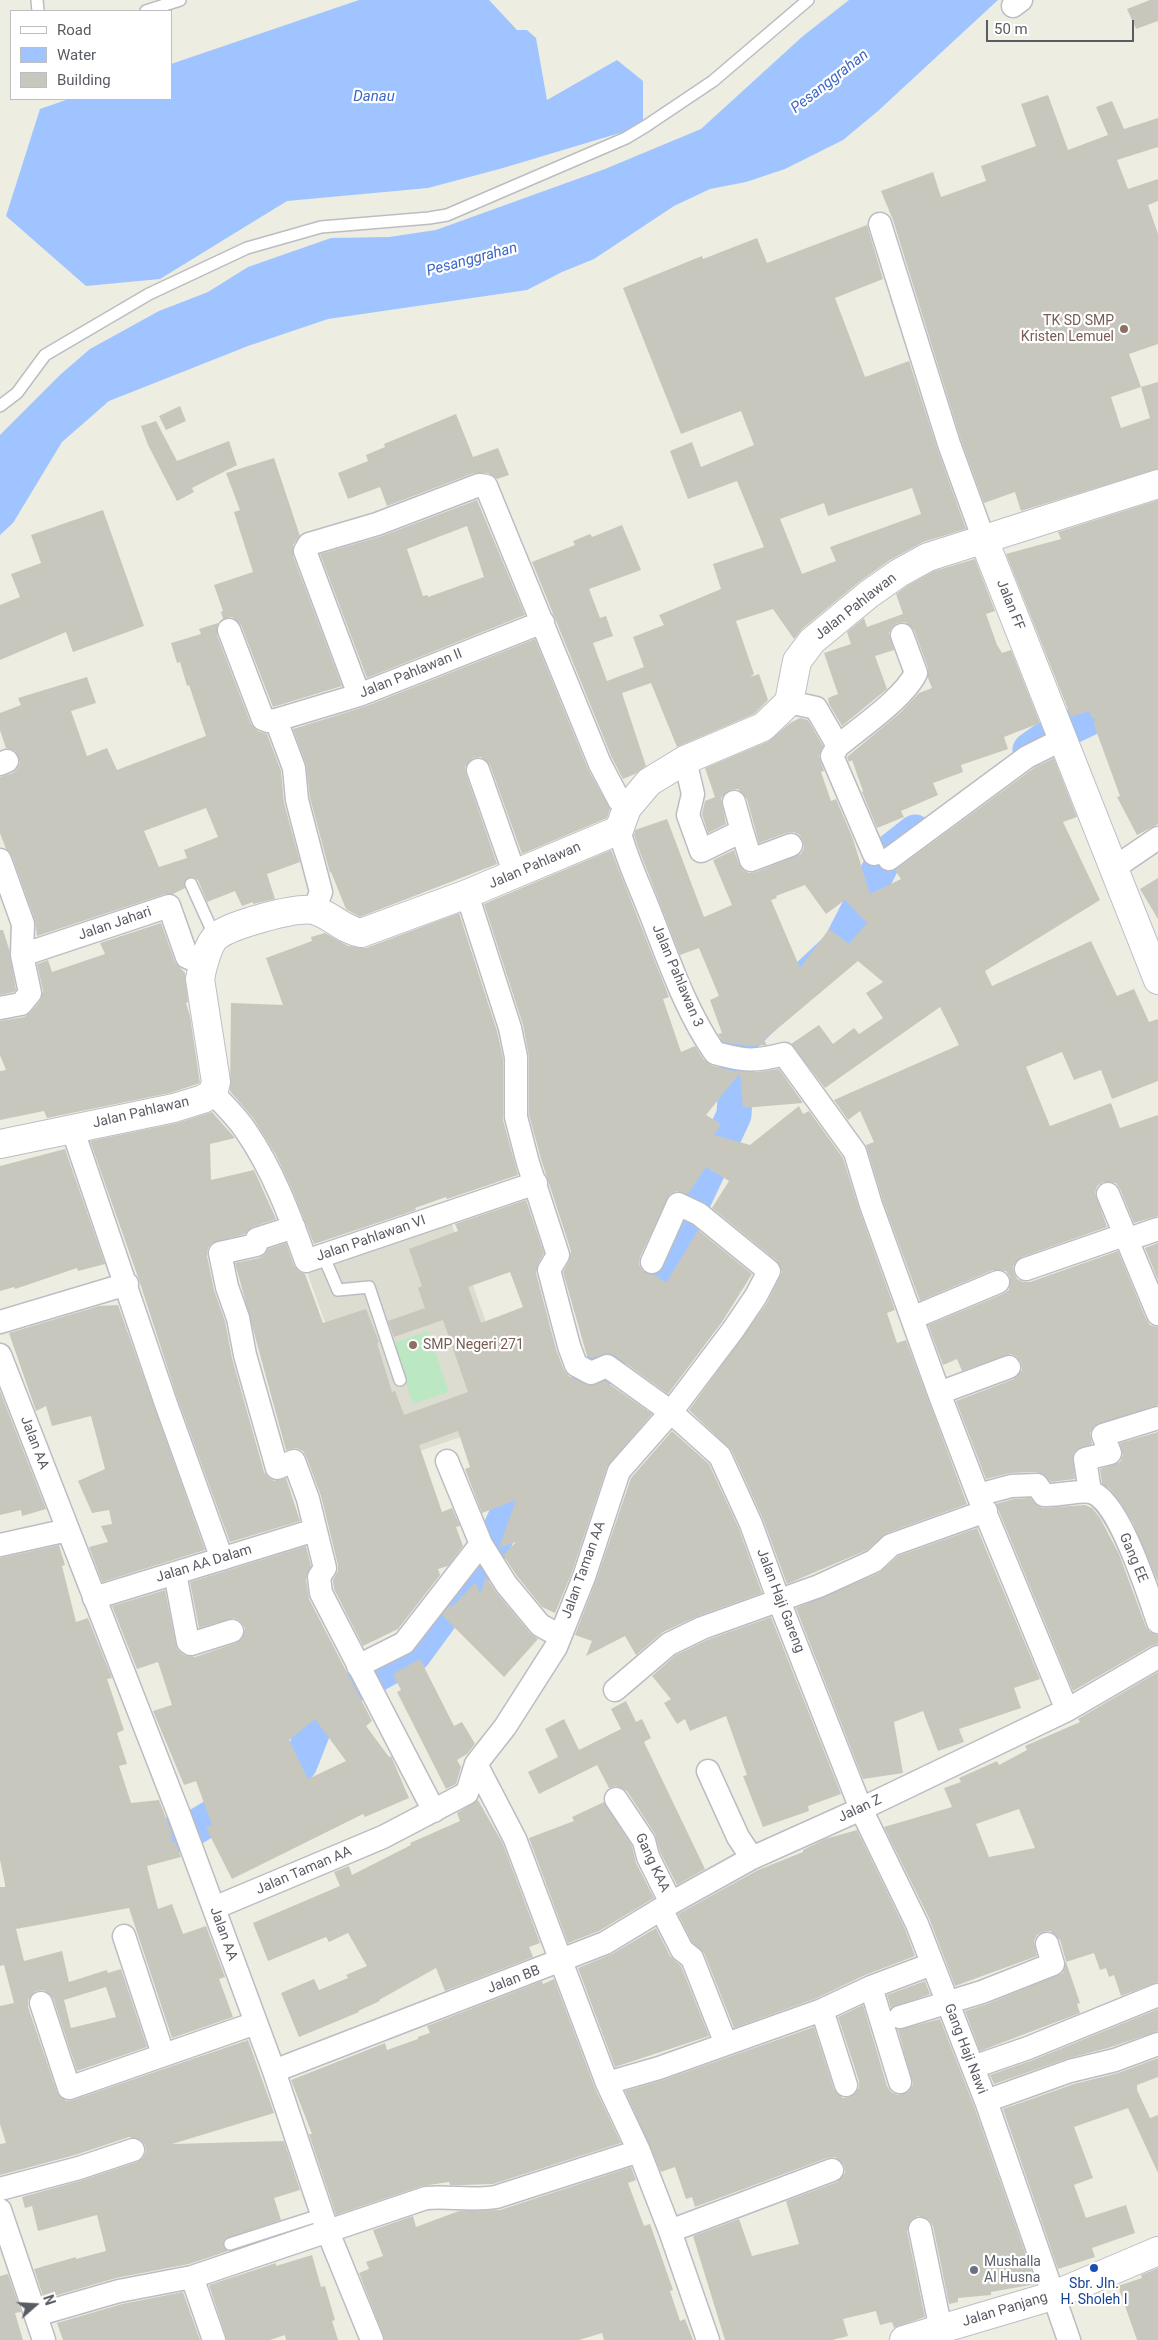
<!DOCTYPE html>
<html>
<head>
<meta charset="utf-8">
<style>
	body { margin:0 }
	#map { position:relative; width:1158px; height:2340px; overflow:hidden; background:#edede1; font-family:Roboto,sans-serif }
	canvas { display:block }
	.legend { position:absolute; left:10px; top:10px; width:162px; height:90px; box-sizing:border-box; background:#fff; border:1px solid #bdbec1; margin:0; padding:6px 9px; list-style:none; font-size:15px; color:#595c63 }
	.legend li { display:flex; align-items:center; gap:10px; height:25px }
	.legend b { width:25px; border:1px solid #bdbec1 }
	.north { position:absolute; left:10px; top:2280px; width:50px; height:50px; -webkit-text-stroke:4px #fff; paint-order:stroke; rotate:71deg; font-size:14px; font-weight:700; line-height:20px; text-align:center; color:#595c63 }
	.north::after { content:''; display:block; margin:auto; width:18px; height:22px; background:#595c63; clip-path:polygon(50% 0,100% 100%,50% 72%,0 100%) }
	.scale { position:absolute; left:986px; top:20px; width:148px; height:22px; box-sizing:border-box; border:2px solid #595c63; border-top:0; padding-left:6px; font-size:15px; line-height:18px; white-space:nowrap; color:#595c63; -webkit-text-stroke:4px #fff; paint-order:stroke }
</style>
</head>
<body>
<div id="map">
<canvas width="1158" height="2340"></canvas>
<ul class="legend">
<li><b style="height:6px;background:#fff"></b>Road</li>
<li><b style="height:14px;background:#9fc4ff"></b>Water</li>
<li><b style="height:14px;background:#c8c7be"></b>Building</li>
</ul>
<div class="north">N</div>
<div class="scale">50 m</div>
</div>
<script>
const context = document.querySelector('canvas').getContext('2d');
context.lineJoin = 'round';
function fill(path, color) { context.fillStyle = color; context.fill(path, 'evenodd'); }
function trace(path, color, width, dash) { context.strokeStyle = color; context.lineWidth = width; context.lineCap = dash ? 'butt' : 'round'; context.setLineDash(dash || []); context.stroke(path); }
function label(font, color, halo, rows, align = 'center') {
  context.font = font + ' Roboto,sans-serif'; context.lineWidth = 4.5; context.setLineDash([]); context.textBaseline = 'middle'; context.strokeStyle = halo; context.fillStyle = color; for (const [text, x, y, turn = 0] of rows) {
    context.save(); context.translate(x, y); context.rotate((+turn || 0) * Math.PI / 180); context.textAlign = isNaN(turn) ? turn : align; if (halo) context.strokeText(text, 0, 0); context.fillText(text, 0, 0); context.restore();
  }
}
fill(new Path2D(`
	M451,1222l68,195 -143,49 -69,-194z`), '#dddcd0');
fill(new Path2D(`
	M428,1331l21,61 -36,12 -20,-61z`), '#bbe7c3');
fill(new Path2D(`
	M359,0h130l28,30h10l9,8 11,62 70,-40 26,21v45l-140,42 -75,20 -141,13 -127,78 -74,7 -80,-70 34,-107 29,-10h102v-35z
	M849,0h149l-120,111 -35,29 -58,29 -39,13 -36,7 -36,17 -80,53 -32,13 -35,18 -199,29 -80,27 -139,55 -47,41 -49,81 -13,12v-100l61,-61 29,-25 69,-38 49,-19 40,-25 83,-29 58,-1 47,-7 169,-61 96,-40 102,-93z`), '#9fc4ff');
trace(new Path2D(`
	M1030,750l14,-10 114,-55
	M811,973l28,-26 48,-93 28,-22
	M491,1549l36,-79 25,-39 73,-95 41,-67 13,-37 55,-117 4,-73 33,-32
	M376,1675l38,-21 60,-82
	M124,1839l60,-5 116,-70 24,-61 24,-13`), '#9fc4ff', 35);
fill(new Path2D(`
	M1150,0h8v21l-22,8 -9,-20z
	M1048,95l20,55 40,-15 -12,-28 16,-6 12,28 34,-11v29l-41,13 11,29 30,-10v22l-10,4 10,29v110l-29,10 12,33 17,-5v87l-137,42 -6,-19 -31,11 -23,-63 -68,-220 -12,-29 52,-19 8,25 45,-16 -5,-15 55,-20 -15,-42zM1141,387l9,31 -29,10 -10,-31z
	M867,225l16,54 -48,19 30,79 44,-16 28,87 29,81 -43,13 -33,18 -31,22 -57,47 -8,10 -21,-30 -37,12 18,53 -4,3 9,-3 9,26 -14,14 -77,33 -26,-64 -29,10 24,73 -11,8 -12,5 -11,-21 -80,-196 43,-17 -2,-4 17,-7 2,3 30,-12 19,45 -52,19 11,29 6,-2 7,20 -20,7 14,38 37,-14 -11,-30 31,-12 -5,-10 62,-26 -8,-25 51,-17 -27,-66 -49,18 -18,-48 22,-9 9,25 53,-22 -13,-34 -60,23 -58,-146 79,-32 1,3 54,-21 10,25zM912,488l9,26 -91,33 6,14 -34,13 -22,-55 44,-16 4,13z
	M180,406l6,15 -20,9 -7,-14z
	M456,414l17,43 25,-9 11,27 -12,4 -9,-6h-14l-87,33 -7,-19 -32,12 -10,-26 30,-12 -2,-6 19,-8 -1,-3z
	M156,421l21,40 52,-20 8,24 -45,23 2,4 -17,9 -29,-56 -7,-19z
	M274,458l26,78 -7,9v11l49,130 -69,21 -32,-82 -9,-8 -9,2 -2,-7 2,-1 -9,-26 39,-13 -19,-60 6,-2 -14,-37z
	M477,500l48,115 -158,63 -47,-124 62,-18zM467,526l17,51 -56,20v-2l-5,1 -16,-47z
	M1158,500v324l-21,11 -20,-38 3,-1 -27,-74 3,-2 -1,-2 -3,1 -3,-8 -18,6 -65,-163 55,-15 -3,-7z
	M103,510l41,116 -71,26 -7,-20 -66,28v-55l20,-8 -9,-23 30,-11 -10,-28z
	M975,559l20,52 -9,3 11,31 5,8 9,-3 29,73 -36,14 4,12 -47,16 2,7 -30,11 5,12 -37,16 3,6 -27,11 -15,-36 1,-1 -11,-31 -3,2 -2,-5 54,-45 18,-19 13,-5 -4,-10v-10l-14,-38 -9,-8 -8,1 -5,4 -3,6 5,17 -19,6 12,33 -45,37 -13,-22 -1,-6 10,-4 -14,-41 27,-9 -4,-12 17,-14 3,9 36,-13 -7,-20 11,-8 27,-15z
	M218,623l-1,12 34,89 7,7 9,3 14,37 3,32 16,59 -33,12 8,25 -22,5v-2l-11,4 -7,-15 -28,11 -9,-22 -7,-3 -6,3v8l-12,6h-8l-128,42 -2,-16 -23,-64 -6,-7 -6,-16v-56l13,-4 5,-5 2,-6 -5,-11 -9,-3 -6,-18v-17l21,-8 -3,-7 69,-21 9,26 -25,8 16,45 20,-8 10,22 89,-34 -17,-51 -2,1 -7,-24 -3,1 -6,-20 30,-9 -2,-5zM206,808l12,29 -34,13 3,8 -28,9 -15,-36z
	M535,639l53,130 22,40 -3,9 -85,36 -32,-89 -9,-8 -8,1 -8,9 1,7 31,90 -137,53 -14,-8 -15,-37 -1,1 -20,-75 -4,-34 -13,-35 71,-22z
	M800,718l8,2 15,26 -4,10 5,15 -3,1 10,29 5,-2 17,40 17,55 31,-15 -6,-9 139,-102 20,-10 23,59 -14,5 37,78 -115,71 7,15 99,-45 26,55 17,-7 15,33 9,-3v62l-46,18 -11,-29 -27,10 -12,-28 -36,15 24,59 61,-23 9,25 38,-13v101l-24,7 -14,-34 -4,-6 -13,-1 -6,4 -2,7 12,34 -85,30 -9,9 1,7 3,6 6,3h7l88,-31 28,68 4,6 8,2v78l-64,21 -4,7 2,11 -15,5 -4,6 2,24 -24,3 -8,-8 -7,-2 -26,1 -24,6 -30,-78 58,-22 8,-9 -1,-8 -4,-5 -6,-3 -49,17 -5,-12 -14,6 -15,-40 75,-31 6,-4 1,-13 -4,-6 -13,-1 -73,31 -37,-100 -17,-56 8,-3 -14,-31 -12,9 -14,-20 125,-55 -19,-38 -115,81 -34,-44 28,-19 14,19 21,-16 5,6 24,-16 -17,-25 17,-11 -25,-21 -94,79 3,5 -17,1 -27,-4 -5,-8 4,-1 -12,-33 9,-4 -20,-48 -19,7 -42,-108 -4,-12 1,-5 32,-11 37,98 28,-12 -19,-45 21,-10 5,14 4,6 6,3 7,-1 45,-18 3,-6 -1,-7 -3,-6 -6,-3 -8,1 -27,10 -12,-44 -9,-10 -8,1 -9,8 5,26 -18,9 -6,-19 3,-13 10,-4 -10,-29 64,-27 21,-18zM805,885l21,29 19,-14 22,23 -18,21 -20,-15 -29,39 -29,-68 6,-2 -1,-2z
	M611,850l58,147 -6,2 18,53 14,-6 9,14 7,5 21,6 25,1 22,-3 24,34 -60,5 -3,-35 -34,42 15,9 -7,11 36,10 49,-39 4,8 6,-3 34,47 16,51 36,101 -8,3 10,30 9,-3 61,164 -80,29 -20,17 -80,34 -24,-65 -31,-68 -43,-41 78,-107 15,-31 -5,-11 -65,-53 17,-27 -23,-14 -18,27 -11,-3 -7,3 -30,63 -1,7 3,6 5,4 8,1 11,8 32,-53 54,44 -30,48 -54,72 -54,-39 -6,-2 -16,5 -5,-2 -24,-84 6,-11 2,-10 -30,-92 -12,-44v-58l-6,-32 -39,-121z
	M1158,878v41l-18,-30z
	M459,913l38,118 6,27v62l15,55 -71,24 -1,-2 -31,11 1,2 -102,34 -22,-55 -16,-34 -23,-37 -23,-27 1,-88 52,2 -17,-47 46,-17 -1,-4 14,-4 23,13 18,2z
	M161,923l14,39 10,11 3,29 -2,1 4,13 10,67 -30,10 -123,25 -3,-7 -44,9v-49l6,-1 -6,-15v-34l24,-4 7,-5 9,-11 3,-10 -6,-27 11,-4 4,12 53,-18 -5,-11z
	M0,930h3l6,19 7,41 -2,2 -14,3z
	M212,1112l23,26 -25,6 1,36 43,-10 22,49 -23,8 -8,7 -33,9 -4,5 -1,8 7,34 11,31 7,37 32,114 4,5 6,4 12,-3 14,43 -70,21 -53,-145 -38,-117 -49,-139 87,-18z
	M65,1149l40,115 -27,7 -1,-3 -62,21 -1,-2 -14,4v-125z
	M526,1200l18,53 -6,11 -2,9 20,76 8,21 6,7 20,9 15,-5 47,33 -45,53 -35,105 -17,41 -13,-6 -25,-31 -14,-21 13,-13 -17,6 17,-48 -34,13 -17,-44 5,-2 -12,-36 -39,14 23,67 10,-4 8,18 -4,1 7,19 -15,20 -10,3 2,6 -42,54 -35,17 -29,-57 -1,-9 5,-9v-6l-17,-69 -15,-40 -3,-5 -7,-3 -10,2 -51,-187 24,-5 6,-4 3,-5 18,-6 8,23 4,5 7,3 18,49 43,-14 13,33 -2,1 15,49 3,-1 9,24 64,-23 -25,-72 -49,17 -6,-16 37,-13 -7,-20 4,-2 -13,-37 49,-18 -3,-7zM510,1272l13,35 -42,16 -13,-36z
	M1158,1243v37l-13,-32z
	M118,1305l87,245 -103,32 -13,-35 19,-5 -7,-16 11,-2 -3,-14 -17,3 -14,-32 27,-12 -14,-53 -39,10 -6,-20 -10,5 -27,-78 90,-27z
	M0,1391l46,118 -24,7 -1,-6 -21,5z
	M672,1431l37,33 30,65 23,64 -64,23 -35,16 -27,23 -11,-19 -39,20 6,-15 -17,-6 21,-54 35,-103z
	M1158,1432v150l-25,-59 -12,-20 -11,-14 -8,-5 -2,-15 20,-7 3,-7 -3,-12z
	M1030,1498l8,8 5,2 42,-3 7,3 8,10 19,36 27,73 4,5 8,3v9l-7,2 -78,45 -77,-187 17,-5z
	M977,1528l63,151 -26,9 7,20 -62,21 5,13 -26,9 -15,-40 -29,11 9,51 -40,6 -67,-171 83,-35 19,-17z
	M59,1545l6,20 -3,1 14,56 12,-4 24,60 -5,1 17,51 -7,3 10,31 -8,2 12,37 28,-3 12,31 1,11h3l6,15 -34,9 11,43 14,-5 11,30 23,-8 19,51 -6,2 14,38 -61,21 -43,-130 -113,21 8,32 38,-10 7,31 38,-12 1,3 13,-4 26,78 -70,24 -24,-73 -9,-8 -8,1 -8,9v7l29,85 9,9 7,-1 175,-60 26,73 -102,31 112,-3 16,49 -26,8 7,22 -56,19 -2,7 5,5 -39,13 -73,14 -72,21 -10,-30 42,-12v2l30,-8 -9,-36 -59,16 -6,-25 -7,2 -3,-11 61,-17 54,-18 6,-4 3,-6 -1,-7 -4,-5 -12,-3 -54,18 -75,20v-31l6,-1 -6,-19v-118l14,-3 -10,-38 -4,1v-79h5v-3l-5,-24v-302zM106,1987l10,30 -45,11 -7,-28z
	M306,1546l5,20 -5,13 3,20 63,122 -6,5 23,31 2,-1 18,42 -44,19 -2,-3 -131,65 -26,-51 6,-3 -16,-44 -12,4 -31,-74 19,-6 -14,-43 -21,7 -25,-63 53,-16 12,59 7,6 11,2 41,-14 6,-4 3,-11 -5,-7 -6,-3 -35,10 -9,-46zM315,1719l31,42 -38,18 -19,-39z
	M486,1577l10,15 34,41 8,6 -34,38 -62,-62 9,-11 1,3 24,-25 4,12z
	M771,1617l70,177 -33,12 1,5 -46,16 -20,-51 4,-1 -21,-59 -36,15 -5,-12 -8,5 -13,-21 7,-4 -19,-23 24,-21 31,-15z
	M420,1659l34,67 8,-4 13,22 -8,10 -10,6 4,7 -5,17 -10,5 -49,-97 4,-2 -8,-16z
	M1158,1672v310l-37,14 -7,-21 -5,2 -3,-9 -6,2 -6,-17 -28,9 14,41 -3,1 3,9 -100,38 -15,-40 22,-7 76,-31 3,-12 -6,-21 -10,-9 -7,1 -6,3 -3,6 3,15 -82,30 -26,-68 -45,-91 68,-20 -8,-19 17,-6 -2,-4 38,-17 2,4 28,-15 -2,-4 55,-24 -2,-3zM1019,1809l16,39 -46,9 -13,-33z
	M626,1701l10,21 6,-3 9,19 -7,4 61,127 -28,16 -17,-33 -5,-18 -28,-43 -11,-5 -7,2 -12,-23 -58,29 -11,-22 30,-15 -13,-28 19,-10 15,31 42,-21 -10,-20z
	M478,1800l25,44 37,99 -11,4 4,10 -88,34 -9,-23 -57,32 1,1 -22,10 1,1 -60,25 -18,-44 33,-14 5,11 29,-12 -2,-3 21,-9 -19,-33 -19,9 -3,-5 -58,24 -15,-38 87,-37 -6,-14 15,-6 3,9 59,-30 -1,-2 50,-22 -3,-8z
	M604,1802l28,44 4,17 18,35 -55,33 -31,12 -39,-105 45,-17 -2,-4z
	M857,1830l48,99 10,27 -50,19 -48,23 -83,30 -30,-75 -12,-11 -14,-28 80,-44 45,-18v-2l22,-11z
	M656,1928l14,28 11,10 28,70 -94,31 -37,-99 34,-14z
	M554,1979l41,109 26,55 -128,41 -32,1h-11l-1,-3 -27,4 -86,29 -27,-81h3l-21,-54 94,-37 2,7 31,-11v-2l12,-4 -3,-7 115,-45 1,3z
	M925,1981l5,13 -39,14 -4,-13z
	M863,2005l24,81 4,6 7,3 11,-4 4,-7 -15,-54 42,-11 34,87 62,178 -45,8v3l-33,3v4l-9,2 -16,-78 -4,-6 -11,-4 -7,4 -4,11 18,86 -31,11 -2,-6 -12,3 -4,-14 -33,8 5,17 -16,4h-107l-32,-104 46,-17 13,37 47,-12 -13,-43 51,-19 8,-9 -1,-8 -9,-8 -8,1 -132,49 -3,-10 -6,2 -11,-32 -14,5 -36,-81 38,-11 151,-53 20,62 9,9 7,-1 9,-9v-7l-21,-64z
	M1158,2009v22l-47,16 -45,12 -72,25 -4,-9 43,-15z
	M1158,2058v19l-21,8v5l13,28 8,-3v58l-30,-65 -54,19 19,51 -19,7 12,33 40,-13 9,28 -43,15 3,9 -37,12 -55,-160 71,-25 44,-11z
	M631,2167l5,13 -8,3 16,43 6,-2 23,66 -3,1 10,30 5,-2 8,21h-89l-2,-7 -23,7h-194l-26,-67 10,-4 -3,-7 17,-6 -10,-26 40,-14 3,11 43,-16 41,-1z
	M312,2255l9,32 4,-1 10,34 -3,1 6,19h-52l-1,-5 -15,5h-43l-18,-55 67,-22v3z
	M1158,2268v72h-21l-19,-54 24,-8 -1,-3z
	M8,2274l13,38 -6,1 8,27h-23v-64z
	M183,2292l17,48h-137l-6,-17 65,-19z`), '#c8c7be');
const lane = new Path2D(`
	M37,0l1,11
	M146,11l34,-11
	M0,406l17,-13 28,-38 104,-61 98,-46 74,-21 108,-9 18,-3 179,-77 20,-12 67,-45 95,-81
	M191,884l24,53
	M323,1255l15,35 31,-3 31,93
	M230,2244l93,-30`);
const street = new Path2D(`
	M1013,6l8,-6
	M880,224l69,220 35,96
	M229,630l34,89 5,2 8,-1 18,48 3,32 24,92 -7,18
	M359,695l-54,-144 4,-7 68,-20 102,-39 7,1 114,278 19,36 8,8
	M789,702l27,6 22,38
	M276,720l83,-25 184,-73
	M685,760l8,34 -5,21 13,36 41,-20 9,29 40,-15
	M0,764l7,-3
	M478,770l37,105
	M734,802l8,29
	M619,830c8,30 19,52 30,80 19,48 36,100 66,143 30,8 39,9 69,1l71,98 16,53 68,188 39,102 89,215
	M874,854l-42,-98 6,-10c22,-18 66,-48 78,-73l-14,-38
	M889,859l138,-102 36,-18
	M0,860l23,64 -1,31 147,-49 18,51 16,7
	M1114,868l44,-30
	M467,894l43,134 6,29v60l12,46 30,92 -9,15 20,76 7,19 15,8 16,-7 64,46 49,44 31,68 28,77 82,208 56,115 69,177 83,239
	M0,1008l21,-4 9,-11 -8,-38
	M213,1093c11,12 24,24 33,38 27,39 44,85 60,130l230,-78
	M72,1128l93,273 57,158
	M1108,1194l50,120
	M294,1227l-37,12 -1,6 -36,8 7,34 11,31 7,37 32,113 17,-7 14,38 17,69 -6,9 2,16 113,218
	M1126,1240l32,-11
	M1026,1269l98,-34
	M912,1318l86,-36
	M0,1322l127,-38
	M0,1355l180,462 94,254 54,161 44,108
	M939,1393l70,-26
	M447,1461l34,83 25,40 34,41 20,11
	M1090,1492l-5,-33 25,-6 -7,-18 55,-17
	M978,1495l33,-9 26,-1 7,10c15,1 36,-5 46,-3 28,5 59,104 68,130
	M0,1545l68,-15
	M175,1573l13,69 3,2 41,-13
	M94,1598l221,-68
	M358,1666l46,-23 77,-99
	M615,1690l54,-46 33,-16 117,-42 55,-25 17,-16 95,-34
	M476,1764l39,75 92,244 32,68 31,80 38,109
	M708,1771l30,66 14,21
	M616,1799l28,42 4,16 23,46
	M214,1908l169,-71 84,-44 9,-29 29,-37 51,-80 28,-70 35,-106 52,-59 62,-82 23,-34 13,-25 -70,-57 -21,-10 -26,58
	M661,1909l21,41 10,8 34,86
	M124,1936l39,118
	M871,1987l29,95
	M41,2003l28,85 187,-65
	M822,2010l24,75
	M900,2017l82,-25 71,-28 -6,-20
	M973,2067l55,-19 130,-53
	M274,2071l331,-128 66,-40 81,-45 109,-49 206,-99 91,-53
	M607,2083l52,-15 163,-58 49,-23 61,-23
	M986,2101l84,-30 45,-11 43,-16
	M0,2189l79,-21 54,-18
	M0,2210l44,130
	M920,2229l21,101
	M670,2231l162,-61
	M192,2277l22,63
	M36,2315l83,-24 73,-14 234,-79c23,-2 46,3 70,-1l143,-46`);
const secondary = new Path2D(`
	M984,540l174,440
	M0,1144l174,-36 29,-9 10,-6 3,-11 -16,-103c2,-11 8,-36 17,-43 14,-11 77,-29 96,-26 16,3 30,20 48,23l106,-39 152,-64 8,-22 22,-26 36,-22 78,-33 26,-25 8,-41 15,-20 57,-47 30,-21 29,-16 230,-73
	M904,2340l148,-44 106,-45`);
trace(lane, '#bbbdc3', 14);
trace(street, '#bbbdc3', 25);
trace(secondary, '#bcbec5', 30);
trace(lane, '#fff', 11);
trace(street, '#fff', 22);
trace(secondary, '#fff', 28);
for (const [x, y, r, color] of [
	[1124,329,5,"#8d6e63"],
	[413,1345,5,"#8d6e63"],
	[1094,2268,5,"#1a4fb4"],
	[974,2270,5,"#6b7280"]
]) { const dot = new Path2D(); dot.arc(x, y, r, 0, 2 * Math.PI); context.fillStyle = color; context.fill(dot); trace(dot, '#fff', 2); }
label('14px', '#785e54', '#fff', [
	["TK SD SMP",1114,321],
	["Kristen Lemuel",1114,337],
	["SMP Negeri 271",423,1345,"left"]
], 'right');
label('14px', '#595c63', '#fff', [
	["Jalan FF",1010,605,68],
	["Jalan Pahlawan",856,607,-38],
	["Jalan Pahlawan II",411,674,-22],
	["Jalan Pahlawan",535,866,-23],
	["Jalan Jahari",115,924,-19],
	["Jalan Pahlawan 3",677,976,67],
	["Jalan Pahlawan",141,1113,-13],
	["Jalan Pahlawan VI",371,1239,-19],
	["Jalan AA",34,1443,69],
	["Gang EE",1133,1558,67],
	["Jalan AA Dalam",204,1564,-17],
	["Jalan Taman AA",584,1570,-70],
	["Jalan Haji Gareng",780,1601,69],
	["Jalan Z",860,1809,-25],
	["Gang KAA",652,1863,65],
	["Jalan Taman AA",304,1871,-23],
	["Jalan AA",223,1934,70],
	["Jalan BB",514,1980,-21],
	["Gang Haji Nawi",965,2049,69],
	["Jalan Panjang",1005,2310,-17]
]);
label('14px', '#5b616d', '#fff', [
	["Mushalla",984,2262],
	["Al Husna",984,2278]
], 'left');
label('14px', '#164399', '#fff', [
	["Sbr. Jln.",1094,2284],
	["H. Sholeh I",1094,2300]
]);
label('italic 15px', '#3c67c8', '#fff', [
	["Pesanggrahan",830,82,-38],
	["Danau",374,97],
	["Pesanggrahan",472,260,-15]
]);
</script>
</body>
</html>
